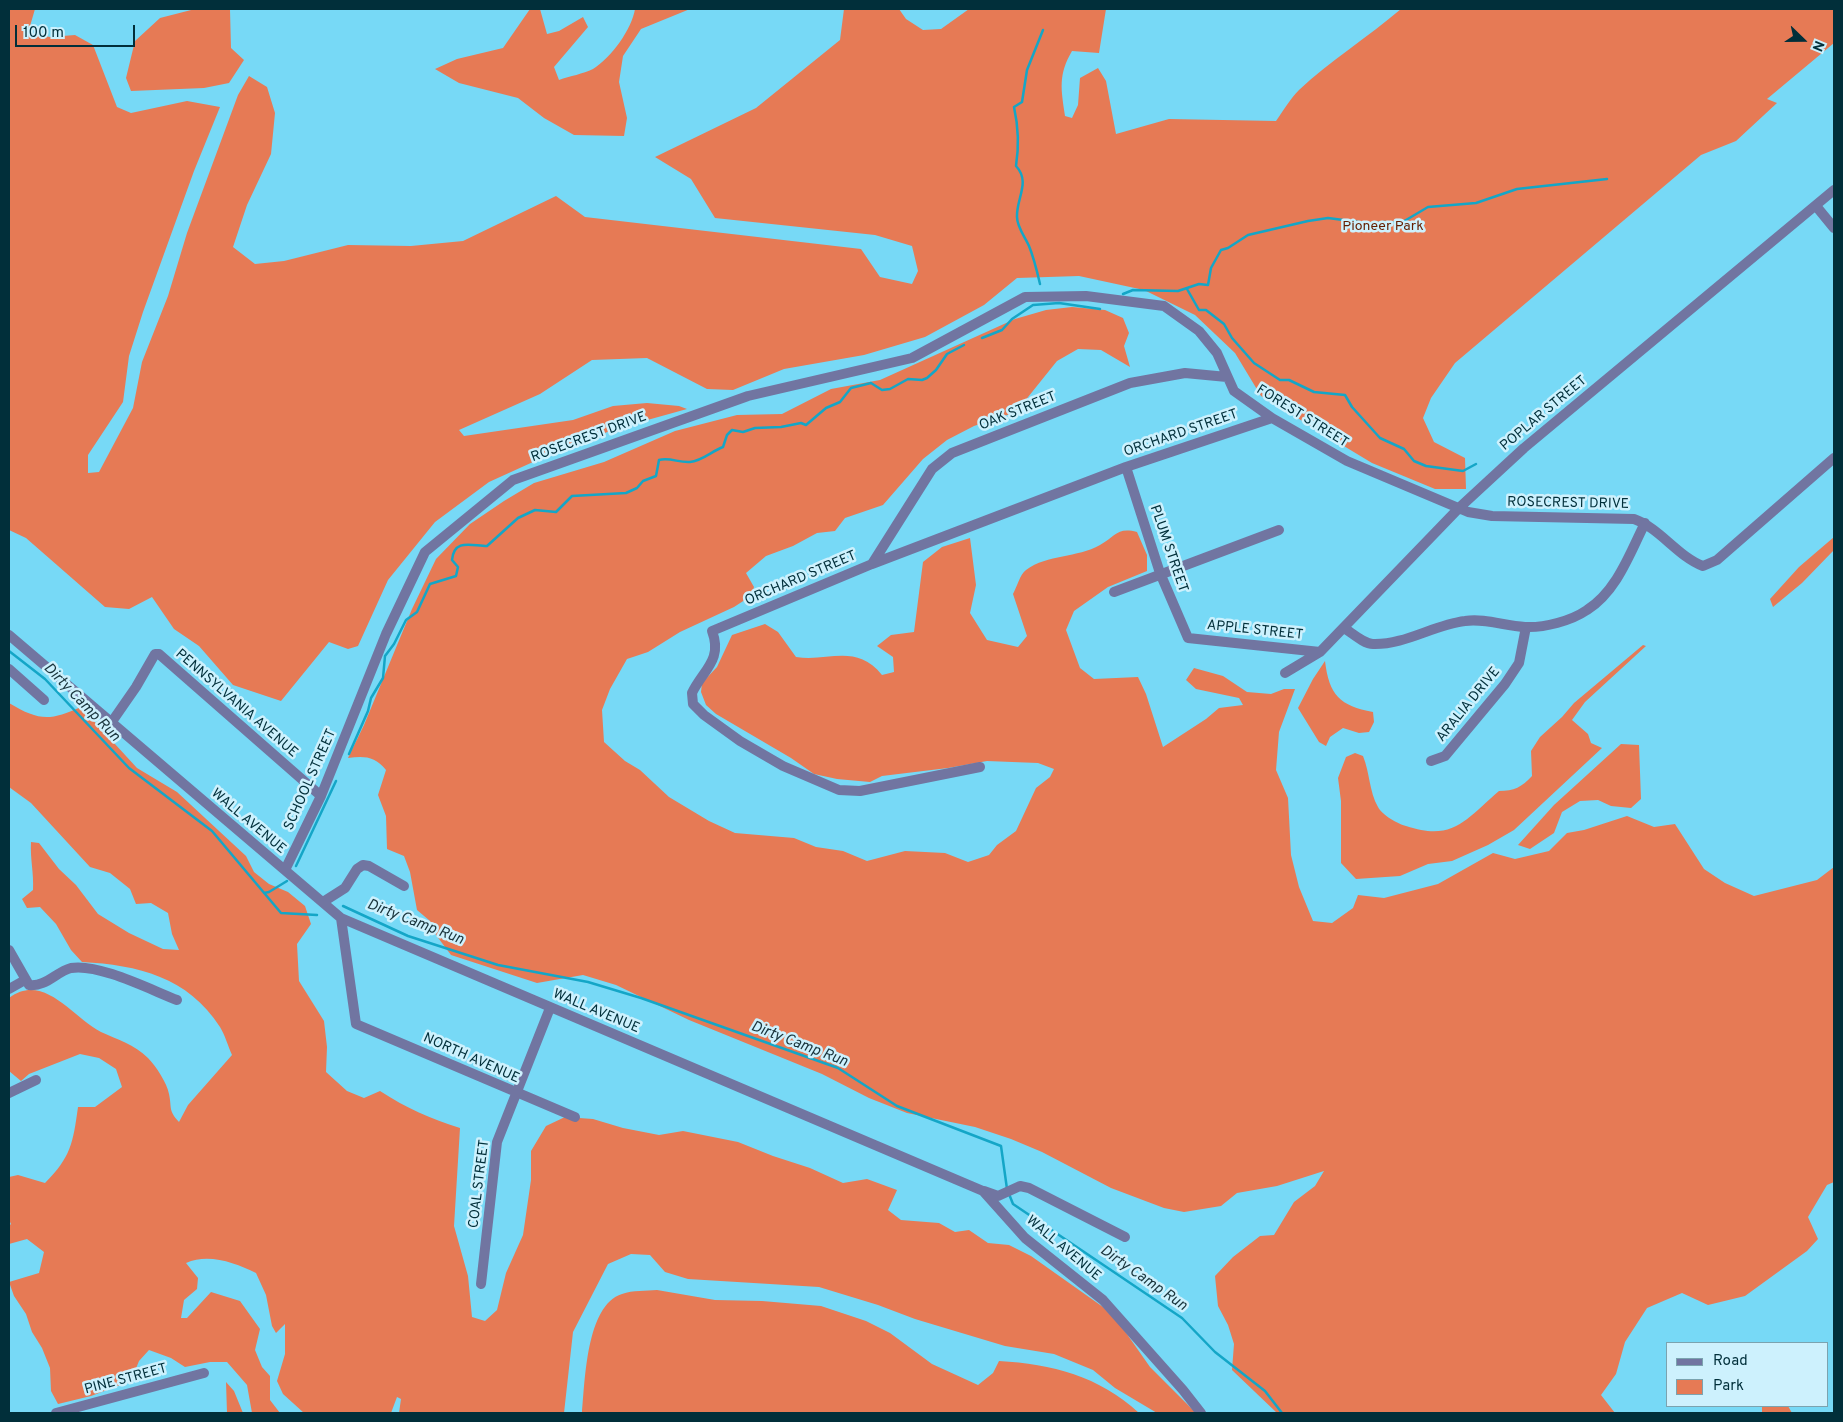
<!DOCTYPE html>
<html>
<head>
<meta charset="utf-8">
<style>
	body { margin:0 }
	#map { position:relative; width:1843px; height:1422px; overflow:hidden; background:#77d9f6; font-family:Overpass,sans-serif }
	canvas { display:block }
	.frame { position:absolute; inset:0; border:10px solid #012f3a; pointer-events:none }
	.legend { position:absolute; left:1666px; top:1342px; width:162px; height:65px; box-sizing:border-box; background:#cdf1fd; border:1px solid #7ba3af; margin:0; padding:6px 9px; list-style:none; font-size:15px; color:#012f3a }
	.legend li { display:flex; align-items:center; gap:10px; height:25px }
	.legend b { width:25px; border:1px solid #7ba3af }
	.north { position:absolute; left:1778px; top:15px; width:50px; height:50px; -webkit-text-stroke:4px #cdf1fd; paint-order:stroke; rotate:112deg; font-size:14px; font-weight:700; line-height:20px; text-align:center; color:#012f3a }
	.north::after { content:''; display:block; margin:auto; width:18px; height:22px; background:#012f3a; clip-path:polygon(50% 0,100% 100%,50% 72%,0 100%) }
	.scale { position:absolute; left:15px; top:25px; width:120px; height:22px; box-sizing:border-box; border:2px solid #012f3a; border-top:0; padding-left:6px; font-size:15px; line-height:18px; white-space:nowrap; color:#012f3a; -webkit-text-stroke:4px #cdf1fd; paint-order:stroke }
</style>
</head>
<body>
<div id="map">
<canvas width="1843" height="1422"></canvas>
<div class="frame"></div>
<ul class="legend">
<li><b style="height:6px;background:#7175a1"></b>Road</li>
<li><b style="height:14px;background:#e67a55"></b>Park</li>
</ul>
<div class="north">N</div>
<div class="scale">100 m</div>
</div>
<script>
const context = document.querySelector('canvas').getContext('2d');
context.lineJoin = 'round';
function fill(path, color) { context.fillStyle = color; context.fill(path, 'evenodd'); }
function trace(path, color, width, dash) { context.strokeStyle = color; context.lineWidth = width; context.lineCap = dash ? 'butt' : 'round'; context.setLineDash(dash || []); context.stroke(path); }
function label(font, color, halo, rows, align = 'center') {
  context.font = font + ' Overpass,sans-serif'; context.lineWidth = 5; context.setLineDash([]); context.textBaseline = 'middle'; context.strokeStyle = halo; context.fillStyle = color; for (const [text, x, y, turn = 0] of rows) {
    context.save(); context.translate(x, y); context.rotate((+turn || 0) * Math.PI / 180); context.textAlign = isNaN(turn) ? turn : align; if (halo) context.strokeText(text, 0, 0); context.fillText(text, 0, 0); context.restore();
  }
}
fill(new Path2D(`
	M9,9h26l-7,24 22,4 25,-2 18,10 24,62 14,6 56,-12 33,6 -26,64 -51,141 -14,44 -6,46 -35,53v18l11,-1 34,-64 9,-46 26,-66 19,-63 51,-138 11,-19 18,11 8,26 -4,41 -24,51 -14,42 22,17 29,-3 64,-16 63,1 52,-5 93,-45 29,21 276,32 19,28 32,7 6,-13 -6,-25 -37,-11 -160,-17 -24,-39 -36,-22 101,-49 84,-68 4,-31h55l7,10 17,11 18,-1 28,-20h137l-7,44 -27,-2c-14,24 -11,38 -7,65l7,2 6,-13 2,-27 18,-10 8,13 10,53 53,-15 107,2c7,-10 14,-22 23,-31 31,-29 69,-53 102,-81h433v34l-67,56 10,4 -41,38 -35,14 -246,208 -24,35 -8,20 11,24 31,16 1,31h-31l-63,-26 -111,-67 -26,-43 -40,-38 -51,-25 -65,-14 -62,2 -33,27 -59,32 -61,18 -80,14 -51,21 -26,-1 -60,-31 -55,2 -52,34 -81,36 5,6 109,-16 40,-14 34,-3 32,3 8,3 -72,20 -71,28 -55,25 -54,40 -47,58 -30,66 -10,3 -19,-7 -48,59 -48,-16 -34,-39 -25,-17 -22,-32 -23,12 -24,-2 -79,-69 -17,-8z
	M195,9l35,1 1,38 13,12 -15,23 -25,5 -73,3 -5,-13 9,-37 25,-23z
	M530,9h10l7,25 12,-3 24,-14 5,10 -34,40 5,13c11,-4 24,-6 34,-11 18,-11 39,-40 42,-60h55l-49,20 -18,27 -4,26 8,36 -3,18 -50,-1 -30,-17 -26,-20 -59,-15 -24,-14 22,-10 46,-11z
	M1072,307l33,3 18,8 6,15 -5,13 6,21 -29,-17 -23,-1 -21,12 -41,51 -42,14 -27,14 -24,19 -40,46 -38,13 -10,13 -18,2 -24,13 -27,10 -20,17 8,14 -3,9 -17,11 -54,25 -32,20 -21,7 -17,30 -8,21 2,32 21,19 15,9 29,27 40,24 26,12 59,5 22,9 27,4 24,10 38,-10 40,2 23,9 21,-7 8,-10 19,-14 20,-43 14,-11 4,-8 -16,-6 -51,-2 -39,7 -66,8 -12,6 -33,-3 -23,-5 -23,-16 -75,-44 -10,-9 -5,-13 1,-9 15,-16 15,-32 33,-11 13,8 18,25c33,5 60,-14 86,18l12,-3 -1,-15 -16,-11 14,-11 23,-3 9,-70 19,-15 28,-9 6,47 -6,28 17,27 31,7 9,-11 -14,-42c4,-7 7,-20 13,-24 22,-16 51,-12 74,-25 16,-9 17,-18 37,-13l10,23v16l-39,16 -34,24 -8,19 14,38 14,11 44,-2 8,17 17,53 43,-28 13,-11 24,-3 -4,-7 -43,-9 -10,-9 8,-12 29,8 24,16 24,2 13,-5h11l-16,43 -3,38 12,28 3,57 8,32 14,34 19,2 21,-15 5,-13 26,3 54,-14 55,-31 22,6 34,-8 18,-18 17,-3 43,-14 27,11 21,-3 29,45 21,14 29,13 63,-16 17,-13v315l-7,3 -19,32 10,22 -11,12 -62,45 -37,9 -26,-12 -35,15 -22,34 -9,32 -15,21 14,18h-338l-45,-43 2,-26 -6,-19 -10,-19 -3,-30 18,-19 27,-21 14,-1 20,-33 21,-16 9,-15 -47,15 -40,7 -16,13 -37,6 -20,-4 -53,-20 -69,-36 -31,-13 -36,-12 -68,-14 -38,-15 -47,-24 -133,-54 -73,-35 -33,-10 -46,8 -86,-28 -15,-20 -6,-14 -13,-11 -7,-38 -6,-16 -17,-7 -1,-33 -8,-21 8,-25c-11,-14 -22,-14 -38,-12l16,-33 48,-116 24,-50 34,-35 34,-23 30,-18 70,-21 71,-31 62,-16 45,-1 49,-25 49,-9 135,-61 31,-9z
	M1834,537v13l-32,33 -29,24 -3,-8 29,-32z
	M1643,645l3,1 -61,56 -13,18 16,14 3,9 11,5 -88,82 -26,15 -36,16 -24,3 -28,12 -44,3 -15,-16v-62l-3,-23 8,-21 9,-4 8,3c7,17 6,35 15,51 4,8 20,17 28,19 48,16 60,-7 93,-35 15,0 23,-4 33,-15l-1,-25 9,-14 22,-20 12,-14z
	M1325,661c4,34 15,45 48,51l1,10 -5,10 -10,1 -16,-5 -13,9 -4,9 -7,-4 -21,-34 15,-29z
	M9,703c30,18 41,18 72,4l56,61 40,24 69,64 8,16 15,12 19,8 17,14 6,18 -14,20 2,37 25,40 3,26 -1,25 21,19 17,7 16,-7c26,17 51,28 80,37l-6,98 14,50 4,41 13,4 12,-11 9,-37 17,-38 8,-55v-29l15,-25 19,-9 28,2 30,9 36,7 24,-4 55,11 35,14 37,12 33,15 24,-4 30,11 -9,20 13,10 38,3 16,9 14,-2 19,13 21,2 22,11 72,51 19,20 28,40 46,46h-39l-42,-25 -22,-18 -39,-16 -49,-8 -90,-27 -37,-14 -59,-18 -131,-8 -23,-7 -15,-17 -19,-1 -23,10 -35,68 -9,81h-165l2,-14 -4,-2 -6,16h-87l-21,-19 -6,-13 8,-27v-30l-9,9 -4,-7 -6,-31 -10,-22c-21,-10 -47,-20 -70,-10l12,15 -1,11 -13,11 -3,18h6l24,-26 29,9 20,28 -5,21 7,17 8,9v24l10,13h-28l-5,-28 -20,-23h-17l-25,5 -14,-9 -22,-8 -10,11 -8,20 -40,15 -33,8 -7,-13 -1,-23 -8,-20 -10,-16 -6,-18 -12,-18 -5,-14 30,-9 5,-21 -17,-13 -18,5v-18l2,-2 -2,-4v-43l9,-2 27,8c26,-26 28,-40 33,-76h17l27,-20 -6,-18 -17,-11 -19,-4 -51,20 -8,7 -12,-10v-73c35,-26 63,19 92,34 17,8 33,12 47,26 8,8 19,25 21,36 3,14 -1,16 10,28l9,-17 44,-50c-4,-9 -7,-20 -12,-28 -32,-50 -82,-62 -138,-65l-11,-12 -15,-26 -16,-17 -13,1 -5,-9 11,-9c1,-17 -3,-31 -2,-48l8,1 20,26 17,16 22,29 31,19 34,16 16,1 -7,-16 -4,-21 -17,-10 -15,1 -6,-15 -20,-16 -20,-6 -59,-64 -22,-16z
	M1621,744l18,1 2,54 -10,9 -20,-2 -13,-6 -18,1 -18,11 -8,21 -24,16 -12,-4 36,-40z
	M657,1290l58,10 47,1 59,5 45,15 24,12 42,31 46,21 15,-12 6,-12c53,3 100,15 140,52h-557c3,-31 4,-108 40,-119 11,-4 24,-3 35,-4z
	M226,1382l8,9 9,22h-16z
	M1762,1406h26l4,7h-30z`), '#e67a55');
trace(new Path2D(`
	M1040,284c-3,-13 -6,-26 -11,-38 -4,-9 -12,-19 -12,-29 -1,-18 14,-35 -1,-51 3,-19 2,-41 -2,-59l8,-5 5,-32 16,-40
	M1187,289l12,21h7l18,14 8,14 22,25 26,17h9l25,12 31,3 7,12 28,31 24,11 10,12 12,5 37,5 13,-7
	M1123,294l10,-4 45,1 21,-7 9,1 3,-17 10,-18 7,-2 20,-13 60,-14 20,-3 46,6 9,-2 18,1 27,-16 48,-4 41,-14 90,-10
	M982,338l20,-8 10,-11 21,-14 26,-2 41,6
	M9,651l36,28 84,89 83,63 69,82 36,2
	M349,754l19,-43 3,-13 12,-20 2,-22 9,-12 12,-24 11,-8 13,-28 26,-8 2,-9 -6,-7c2,-22 20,-14 35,-14l31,-28 17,-8 21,2 16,-16 54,-3 11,-5 6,-7 13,-5 3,-16c11,-3 20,3 31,2 12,-1 22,-11 33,-15l4,-12 5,-5 11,2 12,-4 26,-1 20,-4 5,2 20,-17 14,-6 11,-14 20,-5 11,7 8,-1 18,-10 14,1 5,-2 9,-8 11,-16 17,-9
	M296,866l40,-85
	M264,893l5,-1 18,-11
	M343,906l65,30 90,29 90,17 53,16 197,70 59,38 104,40 6,43
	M1009,1194l4,10 169,114 33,34 50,39 17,22`), '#14a6c7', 2.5);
trace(new Path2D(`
	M1816,206l18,22
	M1126,467l34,106 28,65 132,14
	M872,564l60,-95 20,-16 178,-70 55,-10 42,4
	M1114,592l165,-62
	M1344,628c8,5 20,16 29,16 32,1 60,-19 92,-23 20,-3 40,5 60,6 19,1 46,-6 62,-17 30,-19 43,-57 58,-87
	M9,635l332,283 642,273 42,47 78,62 80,90 18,23
	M9,669l35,31
	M1285,673l35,-21 139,-144 65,-60 310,-258
	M111,723l25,-36 19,-33h4l162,142
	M1431,761l14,-5 60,-72 14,-21 7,-36
	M980,767l-120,24 -21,-1 -56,-24 -43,-25 -36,-26 -11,-11 -1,-11c11,-23 31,-33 20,-62l160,-67 254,-97 146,-49
	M285,870l36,-74 65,-162 39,-82 88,-72 235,-84 164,-38 113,-61 61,-1 78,10 35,25 18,22 17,38 38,27 75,43 121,51 24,4 142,3c26,9 43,37 69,47l14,-6 117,-102
	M323,902l22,-14 12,-19 6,-4 6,1 35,20
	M341,918l15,106 219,93
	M9,950l20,35c17,2 27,-13 42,-17 27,-5 80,22 106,32
	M9,989l16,-9
	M9,1093l27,-13
	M984,1191l14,5 22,-10 9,2 96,49
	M481,1284l16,-142 53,-134
	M56,1413l148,-40`), '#7175a1', 10);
label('14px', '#641e01', '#cdf1fd', [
	["Pioneer Park",1383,227]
]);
label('14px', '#012f3a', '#cdf1fd', [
	["OAK STREET",1018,412,-22],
	["POPLAR STREET",1544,414,-40],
	["FOREST STREET",1302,417,32],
	["ORCHARD STREET",1181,434,-19],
	["ROSECREST DRIVE",589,438,-20],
	["ROSECREST DRIVE",1568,504,1],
	["PLUM STREET",1168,549,71],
	["ORCHARD STREET",801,579,-23],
	["APPLE STREET",1255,631,6],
	["PENNSYLVANIA AVENUE",236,704,41],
	["ARALIA DRIVE",1469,705,-51],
	["SCHOOL STREET",311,780,-66],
	["WALL AVENUE",248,822,40],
	["WALL AVENUE",596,1012,23],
	["NORTH AVENUE",471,1059,24],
	["COAL STREET",480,1184,-83],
	["WALL AVENUE",1063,1249,40],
	["PINE STREET",126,1380,-15]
]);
label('italic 15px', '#19343c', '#cdf1fd', [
	["Dirty Camp Run",81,703,46],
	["Dirty Camp Run",415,923,21],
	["Dirty Camp Run",799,1045,21],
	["Dirty Camp Run",1143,1279,35]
]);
</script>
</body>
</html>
